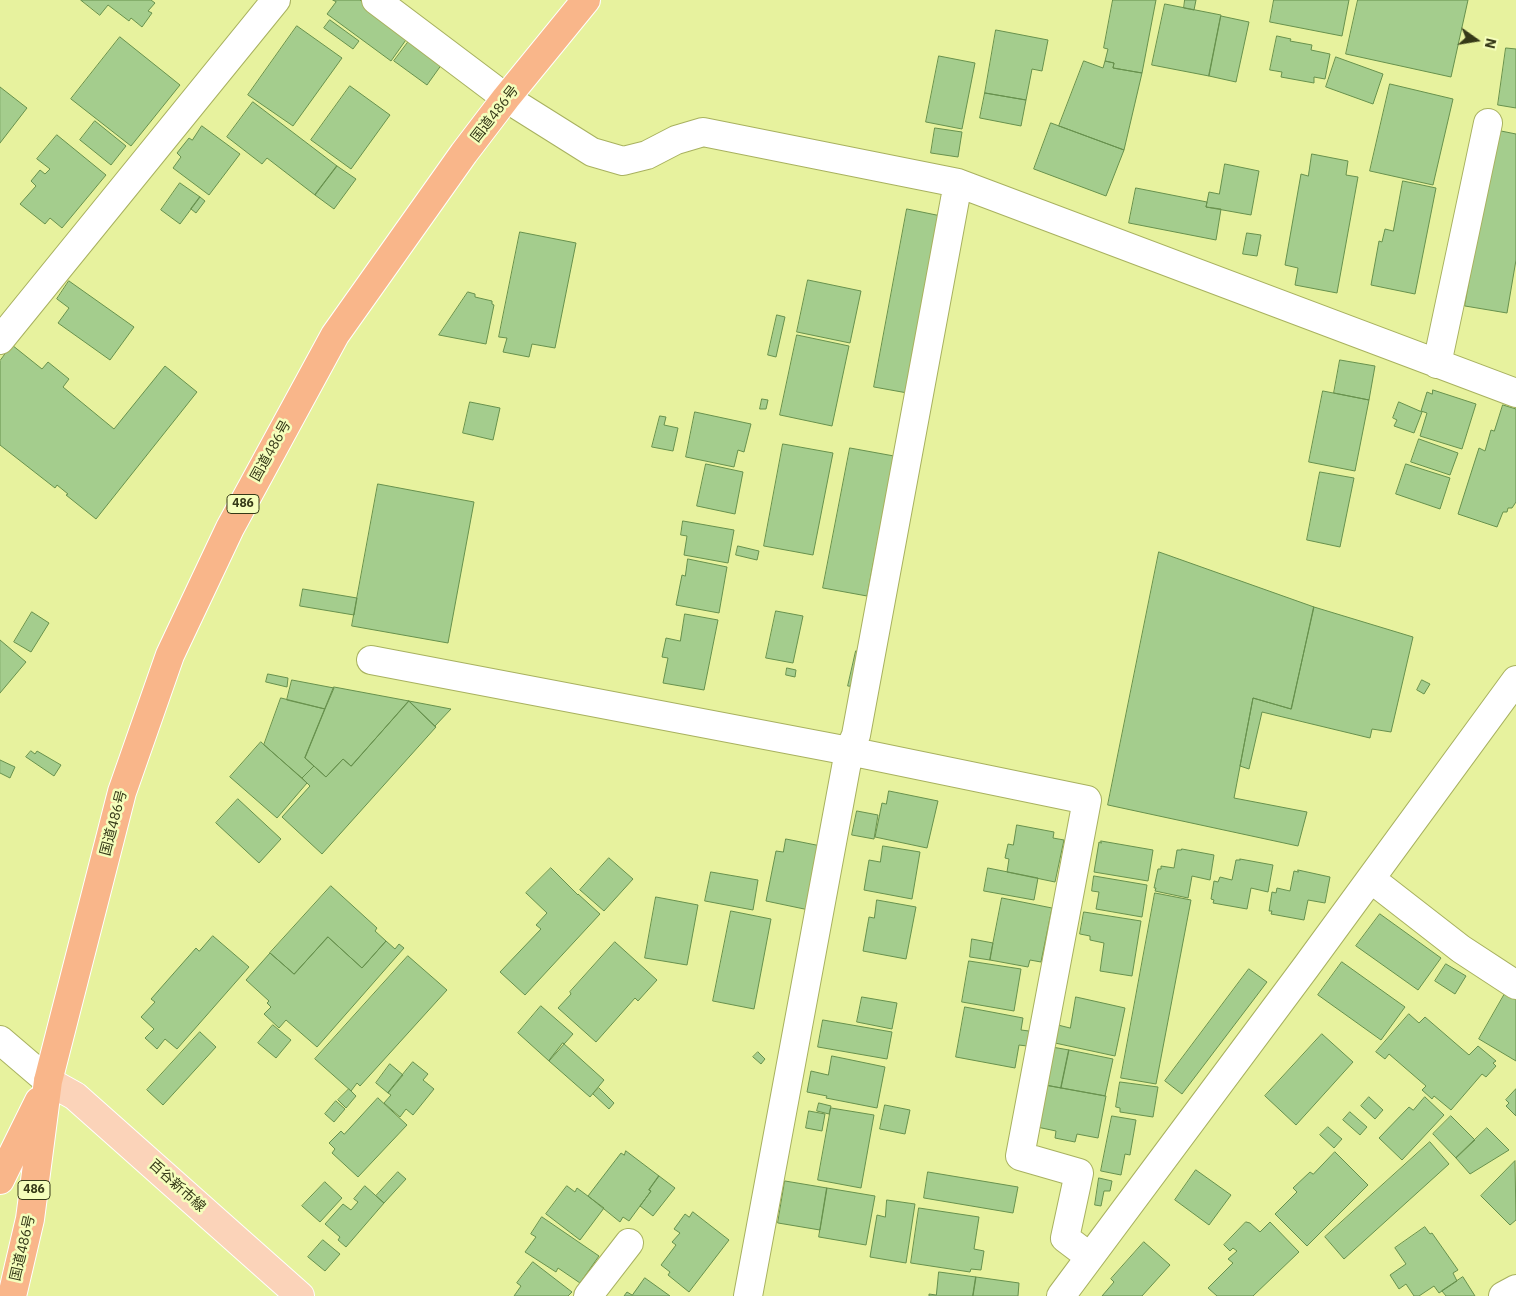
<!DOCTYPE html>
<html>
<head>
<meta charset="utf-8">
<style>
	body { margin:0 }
	#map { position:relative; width:1516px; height:1296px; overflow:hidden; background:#e7f29e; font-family:"IBM Plex Sans",sans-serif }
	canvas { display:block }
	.north { position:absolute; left:1451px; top:15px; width:50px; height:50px; -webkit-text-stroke:4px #f5febc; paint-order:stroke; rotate:103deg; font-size:14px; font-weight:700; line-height:20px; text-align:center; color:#353917 }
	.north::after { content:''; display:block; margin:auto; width:18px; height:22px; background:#353917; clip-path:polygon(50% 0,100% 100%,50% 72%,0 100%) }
</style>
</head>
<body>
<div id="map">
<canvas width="1516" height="1296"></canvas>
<div class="north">N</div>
</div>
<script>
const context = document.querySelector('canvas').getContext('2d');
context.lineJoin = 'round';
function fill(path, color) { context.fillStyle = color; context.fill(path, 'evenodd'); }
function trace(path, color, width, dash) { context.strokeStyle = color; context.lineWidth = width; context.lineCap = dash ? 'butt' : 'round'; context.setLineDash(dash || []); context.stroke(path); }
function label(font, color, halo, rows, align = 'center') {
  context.font = font + ' "IBM Plex Sans","Noto Sans JP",sans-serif'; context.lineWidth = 5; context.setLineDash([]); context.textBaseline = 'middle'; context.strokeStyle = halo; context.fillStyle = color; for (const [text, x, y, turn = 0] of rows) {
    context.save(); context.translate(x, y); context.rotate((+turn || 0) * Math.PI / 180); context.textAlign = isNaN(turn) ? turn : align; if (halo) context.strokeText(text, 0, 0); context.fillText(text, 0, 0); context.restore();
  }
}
const building = new Path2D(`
	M81,0h70l4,3 -7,8 4,2 -10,14 -11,-9 -2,3 -21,-16 -8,10z
	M333,0h27l48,37 -17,24 -64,-47 9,-12z
	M1113,0h43l-14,73 -29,-5 1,-5 -9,-2 3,-12 -4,-1z
	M1185,0h11l-2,10 -10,-2z
	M1274,0h75l-7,36 -72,-14z
	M1358,0h110l-17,77 -105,-23z
	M1165,4l56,11 -12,61 -57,-11z
	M1221,16l28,6 -13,60 -27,-6z
	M330,20l29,21 -6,8 -29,-21z
	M297,26l45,32 -49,68 -45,-31z
	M996,30l52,10 -6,31 -10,-2 -6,31 -41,-7z
	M1277,36l14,3 -1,2 22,4 -1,5 19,4 -5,25 -11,-2v6l-33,-6 1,-5 -12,-2z
	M120,37l60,48 -49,61 -60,-47z
	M409,41l33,23 -15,21 -33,-24z
	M1506,48l10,1v59l-18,-3z
	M939,56l36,7 -13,66 -36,-7z
	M1336,57l47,17 -10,30 -47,-17z
	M1084,61l19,7 2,-7 9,2 -1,5 29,5 -18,77 -65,-24z
	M1390,84l63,15 -20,86 -63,-14z
	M350,86l40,29 -39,54 -40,-29z
	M0,87l27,21 -27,35z
	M985,93l41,7 -5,26 -41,-8z
	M253,102l84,64 -22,29 -48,-37 -5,6 -35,-27z
	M95,121l31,25 -15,19 -31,-25z
	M1051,123l73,27 -18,46 -72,-27z
	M202,126l38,28 -31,41 -36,-27 8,-11 -4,-4 12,-15 3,2z
	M935,128l27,4 -4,25 -27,-4z
	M1496,130l20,4v126l-9,53 -42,-7z
	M57,135l49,40 -44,53 -12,-10 -5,6 -25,-20 16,-18 -5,-5 9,-11 5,4 5,-5 -13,-10z
	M1312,154l36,7 -2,14 12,2 -21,116 -42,-8 3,-17 -13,-3 16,-91 7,2z
	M1225,164l34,7 -8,44 -45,-8 3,-15 10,2z
	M337,166l19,13 -22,30 -19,-14z
	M1403,181l33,7 -21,106 -44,-9 8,-44 3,1 3,-13 8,2z
	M180,183l20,14 -20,27 -19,-14z
	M1136,188l71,14 -1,5 15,2 -5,31 -87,-17z
	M200,197l5,4 -9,12 -5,-4z
	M907,209l39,8 -33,177 -39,-7z
	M520,232l56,11 -21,105 -23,-4 -3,13 -26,-5 4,-14 -8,-1z
	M1247,233l14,2 -4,21 -14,-2z
	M808,280l53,11 -11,52 -53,-11z
	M69,281l65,46 -24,33 -52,-37 11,-15 -12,-9z
	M468,292l7,2v3l17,4v3l2,1 -8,39 -47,-9z
	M777,315l8,2 -9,40 -8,-2z
	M797,335l52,11 -17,80 -52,-11z
	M12,345l30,24 6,-7 21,17 -6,8 51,42 51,-63 32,26 -101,127 -30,-24 2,-1 -11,-9 -2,3 -55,-43v-84z
	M1340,360l35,6 -6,34 -35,-7z
	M1433,390l43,14 -14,45 -42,-13 7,-23 -6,-2 6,-19 5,2z
	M1323,391l46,9 -14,71 -46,-9z
	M762,399l6,1 -2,9h-6z
	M470,402l30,6 -7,32 -30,-7z
	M1399,402l23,10 -8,21 -20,-7 3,-6 -4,-2z
	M1503,405l13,4v93l-4,6h-4l-1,4h-4l-6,15 -39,-13 21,-66 6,3 6,-21 3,1z
	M695,412l56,12 -7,28 -6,-2 -4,17 -48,-10z
	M660,416l6,1 -2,8 14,3 -5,23 -21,-4z
	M1419,439l39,14 -8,22 -39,-13z
	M783,444l50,9 -20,102 -49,-9z
	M850,448l44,8 -27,140 -44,-8z
	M706,464l37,8 -8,42 -38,-8z
	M1406,464l44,14 -10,31 -44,-15z
	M1320,472l34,6 -14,69 -33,-7z
	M378,484l96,18 -26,141 -96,-17z
	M683,521l51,9 -6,33 -44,-8 3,-19 -6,-1z
	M738,546l21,5 -2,9 -21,-5z
	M1159,552l155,55 -23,102 -38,-11 -19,100 73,14 -9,34 -190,-41z
	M688,559l39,8 -8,46 -43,-8 6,-30 3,1z
	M303,589l54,9 -3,17 -54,-9z
	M1314,607l99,30 -22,95 -19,-3 -2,9 -108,-26 -13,57 -9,-3 13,-68 38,11z
	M776,611l27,5 -10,47 -27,-5z
	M32,612l17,11 -18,29 -17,-10z
	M685,614l33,6 -14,70 -41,-7 5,-25 -6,-1 4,-19 14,3z
	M0,640l26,22 -26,31z
	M856,651l9,2 -8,34 -9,-1z
	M787,668l9,2 -1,7 -9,-2z
	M268,674l20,4 -1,9 -21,-5z
	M292,680l42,8 -9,21 -38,-9z
	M1422,680l8,4 -6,10 -7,-4z
	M334,687l75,14 -58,65 -8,-7 -17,18 -21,-19z
	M281,698l44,11 -20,49 9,8 -12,12 -38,-33z
	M409,701l42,8 -16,17z
	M409,701l27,26 -114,127 -40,-37 28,-31 -8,-8 12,-12 12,11 17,-18 8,7z
	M261,742l46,41 -30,35 -47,-41z
	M31,751l4,3 2,-3 24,14 -7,11 -28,-19z
	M0,760l15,7 -5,11 -10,-5z
	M889,791l49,10 -11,47 -52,-11 7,-34 4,1z
	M238,799l43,40 -22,24 -43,-40z
	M857,811l21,4 -4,24 -22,-4z
	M1017,825l37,7 -1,6 11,2 -9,42 -48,-10 2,-13 -4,-1 3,-14 5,1z
	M786,839l35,7 -12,64 -43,-9 10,-50 7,1z
	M1101,841l52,9 -5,31 -54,-9 5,-30 2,1z
	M883,846l37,6 -8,47 -48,-9 5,-30 11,2z
	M1182,849l32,6 -4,25 -18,-4 -4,22 -33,-7 1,-3h-2l4,-19h3v-3l13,2 3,-18h4z
	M609,858l24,21 -29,32 -24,-21z
	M1240,859l33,6 -5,27 -17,-4 -4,21 -34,-6 1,-3 -3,-1 3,-18 4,1 2,-5 12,3 4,-20h4z
	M551,868l27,27v-1l22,20 -75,81 -25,-23 41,-43 -5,-4 11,-12 -21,-20z
	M988,868l50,10 -4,22 -50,-9z
	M1298,870l32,7 -5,26 -17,-3 -4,20 -33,-6 1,-3h-3l3,-19 4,1 1,-5 13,3 4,-20 4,1z
	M711,872l47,8 -5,30 -48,-9z
	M1094,876l53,9 -5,32 -46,-8 3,-17 -7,-1z
	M331,886l46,42 -2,3 11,10 -24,27 -34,-31 -34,37 -24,-21z
	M1155,893l36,7 -35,184 -35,-6z
	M656,897l42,8 -11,60 -42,-7z
	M1002,898l50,10 -11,54 -11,-2 -2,7 -38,-7z
	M877,900l39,7 -10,52 -43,-8 6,-34 5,1z
	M731,911l40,8 -17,90 -41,-8z
	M1084,912l57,9 -9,55 -32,-5 4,-28 -14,-3v-4l-10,-2z
	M1380,914l61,44 -23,32 -62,-44z
	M213,936l36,31 -72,82 -12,-10 -8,10 -12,-11 9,-9 -13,-12 14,-15 -4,-3 45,-51 3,3z
	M328,937l34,31 24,-27 9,8 4,-5 5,4 -87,99 -31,-27 -7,8 -15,-14 7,-7 -4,-4 2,-2 -23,-21 24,-27 24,21z
	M972,939l21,4 -3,17 -20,-3z
	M615,942l42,38 -19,21 -3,-3 -39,44 -38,-34 13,-14 -1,-2z
	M408,956l39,34 -87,96 -3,-3 -6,8 -36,-32z
	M969,961l52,8 -7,42 -52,-9z
	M1342,962l63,45 -24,33 -63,-45z
	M1446,964l20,12 -11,18 -20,-13z
	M1249,969l18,13 -85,112 -17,-13z
	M1507,990l9,5v66l-37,-22z
	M862,997l35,6 -5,26 -35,-7z
	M1076,997l49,11 -10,48 -60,-13 3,-18 12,3z
	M541,1006l32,28 -24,27 -31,-28z
	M965,1007l58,11 -2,12 8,1 -2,15 -8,-1 -4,23 -59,-11z
	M1409,1014l10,9 6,-6 44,38 9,-9 18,15 -3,2 3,3 -10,11 -4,-3 -31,36 -17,-14 -2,3 -10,-9 4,-4 -37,-32 -4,5 -9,-7z
	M823,1020l69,12 -5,27 -69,-12z
	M273,1025l18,15 -15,18 -18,-15z
	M200,1032l16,15 -53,58 -16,-15z
	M1322,1034l31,28 -57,63 -31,-29z
	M563,1043l41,37 -14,17 -41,-36z
	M1052,1047l17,3 -8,38 -16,-3z
	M1069,1050l44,9 -8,37 -44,-8z
	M758,1052l7,7 -4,5 -8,-7z
	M832,1056l53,11 -8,41 -51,-10 1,-2 -20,-4 4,-21 17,4z
	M413,1062l15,12 -5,6 11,9 -21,26 -7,-6 -6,8 -16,-14 7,-8 -3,-2z
	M390,1064l13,11 -15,18 -12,-10z
	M1120,1082l38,5 -5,30 -33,-5v-4l-4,-1z
	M1045,1085l61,11 -8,42 -21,-4 -2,8 -20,-4 1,-7 -19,-4z
	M599,1088l15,15 -5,6 -16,-15z
	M349,1089l7,7 -10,12 -8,-8z
	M1516,1089v27l-10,-10 3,-3 -3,-3z
	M1369,1097l14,13 -8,9 -14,-13z
	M1425,1097l19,18 -42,45 -23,-22 30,-31 4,3z
	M378,1098l29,27 -49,52 -26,-24 3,-4 -6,-6 12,-12 3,3z
	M336,1101l9,8 -11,13 -9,-8z
	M819,1103l12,3 -2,8 -12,-3z
	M885,1105l25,5 -5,24 -25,-5z
	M831,1108l43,7 -13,73 -43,-8z
	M809,1111l16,3 -3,17 -16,-3z
	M1350,1112l17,15 -7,8 -17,-15z
	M1112,1116l24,4 -6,35 -5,-1 -4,21 -20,-4z
	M1451,1116l24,24 -19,18 -23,-24z
	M1328,1127l14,12 -8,9 -14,-13z
	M1487,1128l22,22 -39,24 -14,-16z
	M1430,1142l19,22 -105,95 -19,-22z
	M626,1151l33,25 -10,14 2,1 -22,30 -6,-4 -3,5 -32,-26 33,-43 3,2z
	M1335,1152l33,33 -61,61 -32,-32 22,-22 -4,-4 17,-16 3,2z
	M1515,1161l1,59 -6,5 -29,-29z
	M1196,1170l35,25 -22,30 -34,-25z
	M398,1172l8,7 -22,24 -8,-7z
	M928,1172l90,15 -5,26 -89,-15z
	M659,1176l16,12 -22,28 -13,-10 11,-15 -2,-1z
	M1099,1178l13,3 -2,10h-6l-3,15 -6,-1z
	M785,1181l42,7 -7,42 -42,-7z
	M325,1182l17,16 -22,24 -18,-16z
	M365,1186l19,17 -38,44 -8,-7 2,-3 -15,-13 18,-20 8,6 7,-8 -4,-3z
	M567,1186l8,6 2,-4 27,20 -24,32 -34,-26z
	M827,1188l48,8 -9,49 -47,-8z
	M887,1200l28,4 -9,59 -36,-6 7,-42 8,2z
	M919,1208l60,9 -5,32 10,2 -3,19 -10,-1 -1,3 -59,-9z
	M693,1212l36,28 -40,52 -21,-17 2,-3 -9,-7 15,-20 -4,-3 8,-9 -6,-4 11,-15 4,3z
	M542,1217l57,39 -19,27 -22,-15 -2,4 -31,-20 11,-15 -5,-3z
	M1246,1222l4,1 10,9 10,-10 29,30 -46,44h-36l-9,-8 25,-25 -5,-4 9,-8 -4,-3 -3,3 -6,-6z
	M1425,1227l5,7 2,-1 26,37 -5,3 4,8 -18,12 -5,-7 -15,10h-5l-8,-12 -7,5 -9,-14 16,-11 -11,-16z
	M323,1240l17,14 -15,17 -17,-14z
	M1144,1242l26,23 -28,31h-40l12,-14 -3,-3z
	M533,1262l39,30 -4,4h-54l7,-10 -4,-3z
	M939,1272l37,5 -3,19h-44v-2l7,1z
	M976,1277l43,6 -1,13h-45z
	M1463,1277l12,19h-29l-4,-5z
	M645,1278l25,18h-46l3,-4 5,3z`);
fill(building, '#a4cd8d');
trace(building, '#67914d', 1);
const minor = new Path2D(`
	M376,0l130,98 86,54 31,9 24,-6 29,-15 27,-8 255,51 558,210
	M0,340l276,-340
	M1437,364l51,-241
	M371,660l478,91 238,49 -67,356 59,17 -14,65 25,19
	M1371,879l90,70 55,36
	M0,1040l48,41
	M588,1296l41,-53
	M748,1296l101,-545 7,-16 102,-552
	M1061,1296l245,-329 210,-287
	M1503,1296l13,-7`);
const major = new Path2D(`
	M48,1081l27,15 225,200`);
const highway = new Path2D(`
	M0,1180l39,-79
	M12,1296l18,-77 18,-138 74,-289 48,-137 60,-127 105,-193 129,-182 42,-55 80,-98`);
trace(minor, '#a8b15f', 30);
trace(major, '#fff', 30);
trace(highway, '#fff', 30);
trace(minor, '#fff', 28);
trace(major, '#fbd3b9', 28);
trace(highway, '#f9b68a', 28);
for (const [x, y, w] of [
	[243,504,32],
	[34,1190,32]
]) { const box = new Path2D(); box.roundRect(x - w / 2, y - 9.5, w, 19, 4); context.fillStyle = '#f5febc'; context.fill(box); trace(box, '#353917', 1); }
label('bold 12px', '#353917', null, [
	["486",243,504],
	["486",34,1190]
]);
label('14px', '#353917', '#f5febc', [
	["国道486号",495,114,-52],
	["国道486号",271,451,-61],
	["国道486号",114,823,-75],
	["百谷新市線",177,1186,42],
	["国道486号",23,1248,-77]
]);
</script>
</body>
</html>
